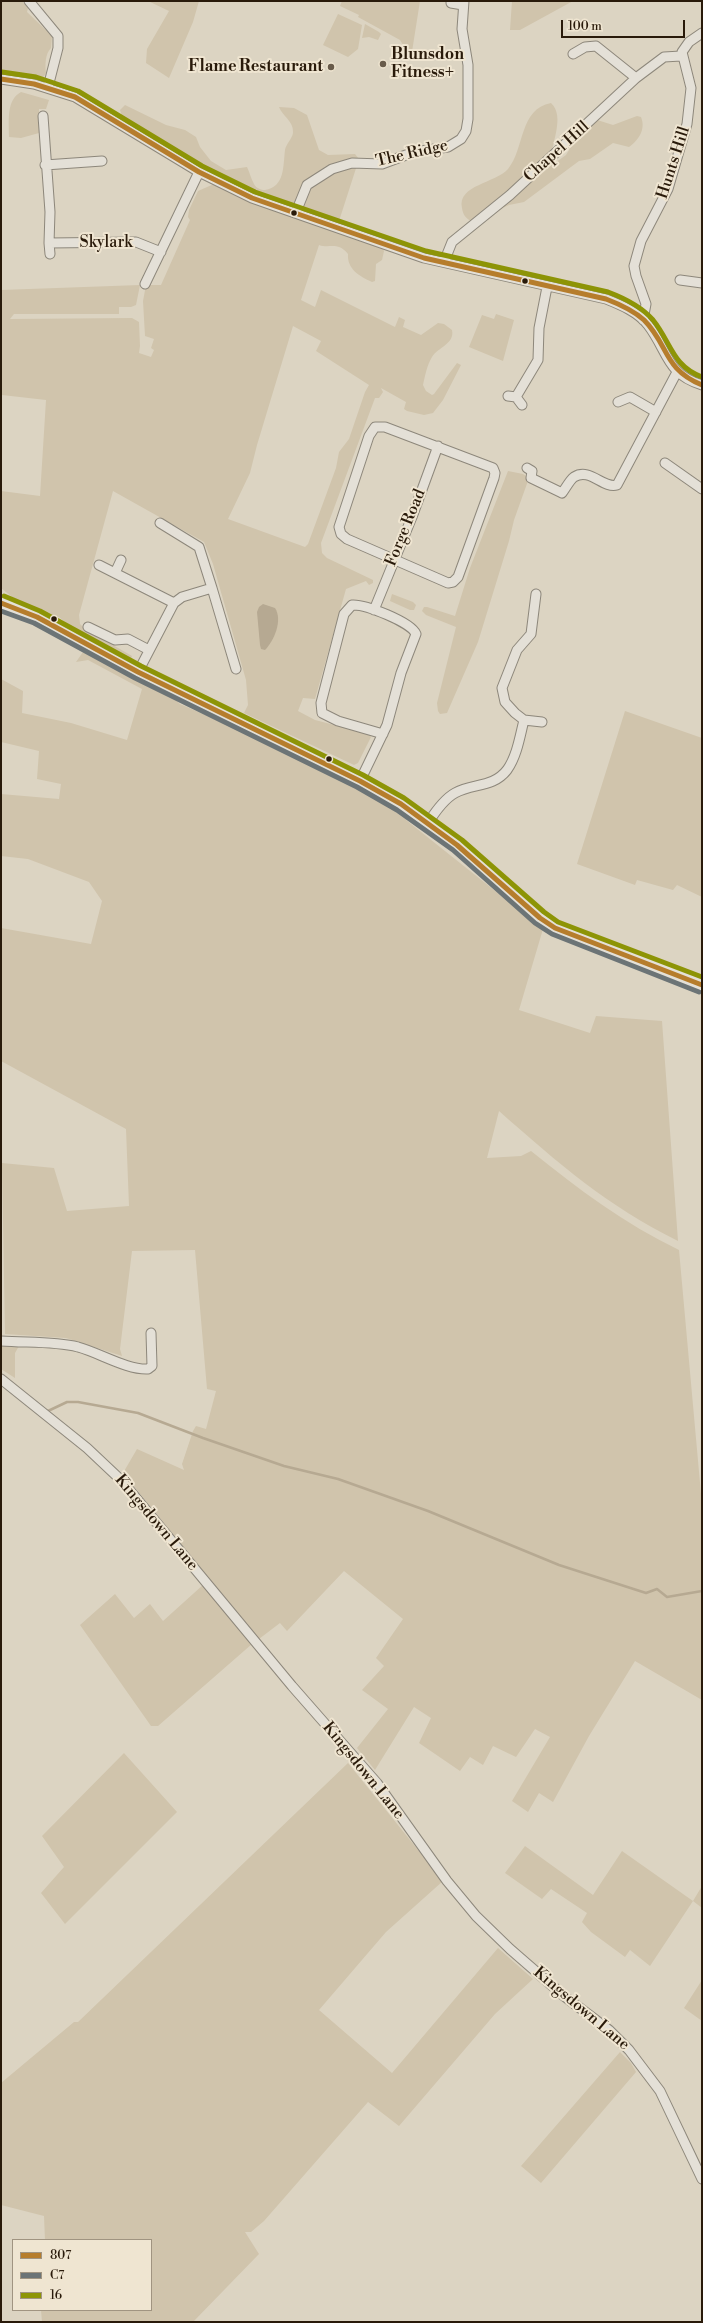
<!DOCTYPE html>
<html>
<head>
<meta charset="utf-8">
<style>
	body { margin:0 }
	#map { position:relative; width:703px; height:2323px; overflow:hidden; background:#dcd4c2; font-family:"Libre Bodoni",serif }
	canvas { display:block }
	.frame { position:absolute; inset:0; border:2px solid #291a0a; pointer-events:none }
	.legend { position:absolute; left:12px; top:2239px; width:140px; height:72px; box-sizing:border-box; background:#efe5d1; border:1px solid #a09481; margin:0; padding:5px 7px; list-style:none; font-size:12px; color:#291a0a }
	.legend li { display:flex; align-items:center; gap:8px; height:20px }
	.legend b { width:20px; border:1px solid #a09481 }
	.scale { position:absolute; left:561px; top:20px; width:124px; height:18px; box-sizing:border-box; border:2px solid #291a0a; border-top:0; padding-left:5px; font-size:12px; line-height:14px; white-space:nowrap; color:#291a0a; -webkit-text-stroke:3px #efe5d1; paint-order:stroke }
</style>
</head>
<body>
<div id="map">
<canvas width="703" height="2323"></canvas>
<div class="frame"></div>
<ul class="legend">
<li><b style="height:5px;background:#b67d2c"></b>807</li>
<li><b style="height:5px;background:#6c7476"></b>C7</li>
<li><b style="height:5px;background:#8d9406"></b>16</li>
</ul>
<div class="scale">100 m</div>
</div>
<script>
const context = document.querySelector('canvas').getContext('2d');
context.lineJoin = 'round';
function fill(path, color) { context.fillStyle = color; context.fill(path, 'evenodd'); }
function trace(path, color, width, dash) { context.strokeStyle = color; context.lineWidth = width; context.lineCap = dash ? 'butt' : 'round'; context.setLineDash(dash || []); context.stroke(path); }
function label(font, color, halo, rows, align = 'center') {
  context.font = font + ' "Libre Bodoni",serif'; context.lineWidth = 4; context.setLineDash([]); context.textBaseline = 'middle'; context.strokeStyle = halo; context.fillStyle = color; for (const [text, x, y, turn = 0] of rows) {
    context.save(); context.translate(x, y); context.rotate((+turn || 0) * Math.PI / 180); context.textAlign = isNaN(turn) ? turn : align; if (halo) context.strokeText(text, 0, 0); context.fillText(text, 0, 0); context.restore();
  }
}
fill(new Path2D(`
	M1,1h21l6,7 -1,4 25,24 -1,12c-6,6 -6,17 -5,25l-4,6h-7l-34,-10z
	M148,1h51l-6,21 -24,56 -23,-15 1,-14 22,-38z
	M342,1h78l-9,57 -11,-18 -42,-23 1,-2 -19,-9z
	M512,1h61l-53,29h-10z
	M338,14l24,11 -4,24 -10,8 -25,-12z
	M365,24l14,8 2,2 -3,6 -9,-3 -7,1z
	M21,92l28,8 -3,9h-7v24l-18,5 -12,-1c0,-16 -3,-37 12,-45z
	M551,103c15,14 -1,42 0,59l4,1 11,-8 21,-35 4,-2 22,7 24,-9 4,1c5,12 -2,23 -12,30l-16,-4 -23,16 -11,2 -55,41 -15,3 -36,17c-7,-3 -10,-7 -11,-14 -5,-23 34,-25 46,-39 17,-21 11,-60 43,-66z
	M125,105l41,20 19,5 11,7 4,10 11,14 15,9 21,-3c3,6 4,12 7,17 2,4 7,6 11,6 20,-3 18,-24 20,-40 1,-6 7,-11 8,-17 1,-12 -10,-16 -14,-26l15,1 13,7 12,35 9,5 27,-1 4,5 -20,62v8l43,18 2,4 -2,9 -6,4 -1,17 -3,1c-13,-6 -25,-13 -24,-28 -11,-13 -18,-5 -29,-9l-18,55 14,7 6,-17 74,37 4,-10 6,3 -2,7 18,8 17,-12 6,1 8,6c3,14 -14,17 -20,27 -5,8 -7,19 -9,28l3,6 6,4 2,-1 23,-31 4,2 -18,35 -10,13 -9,2 -17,-4 -3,-2 2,-7 -25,-14 2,4 -4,6h-4l-54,145 1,10 5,5 46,22v3l-4,2 -3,-4 -20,8 -31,110 -12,-1 -5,13 17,9 54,14 2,3 -13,26 -4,2 -110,-52 4,-8 -2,-25 -33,-116 -9,-22 -91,-51 -34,124 1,9 5,5 47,27 -2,5 -56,-31 -15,-13h-9l-33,-16 -16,-13v-97l39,5 6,-96 -44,-5 -1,4v-109l139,-5 -4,20 -5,2h-12v7h-105l-4,5 122,-1 7,4 1,24 -1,7 12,4 3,-7 -3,-2 3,-9 -9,-3 -2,-35 3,-16h15l29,-65 -2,-3 1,-7 9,-19 16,-7v-5l-6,-9 -76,-45 -10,-9 -2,-6zM293,326l28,15 -5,10 53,34 -4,7 -16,47 -10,13 -3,16 -28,76 -3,3 -77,-28 22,-46 7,-28z
	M496,314l18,6 -11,41 -34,-14 13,-32 12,4z
	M508,471l15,3 6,4 -15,42 -5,21 -31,101 -31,71 -7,1 -2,-3 -1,-8 19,-76 -30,-12 -4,-4 2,-4h3l28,9 15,-48z
	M392,594l21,8 3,3 -2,5h-4l-20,-9z
	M83,652l7,1 75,37 15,14 85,37 132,67 11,8 -2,4 137,109 -24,81 71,23 6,-17 66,5 16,220c-71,-35 -120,-78 -179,-130l-12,47 34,-2 10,-5c47,38 94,73 148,99l23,255v195l-67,-39 -46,75 -36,66 -14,-9 -11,19 -16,-11 38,-64 -15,-8 -19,28 -23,-11 -10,19 -13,-8 -10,14 -41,-28 12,-25 -17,-11 -39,63 -18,-22 31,-39 -26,-19 22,-24 -8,-8 27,-39 -59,-48 -57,60 -7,-8 -21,16 -136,-166 14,-24 47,21 -2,-6 11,-33 3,-5 10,3 10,-38 -9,-2 -12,-139 -63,1 -12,98 2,7 -56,-18 -61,-4 -3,-171 52,5 13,43 62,-5 -3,-77 -125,-68v-133l90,16 11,-43 -13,-19 -61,-23 -27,-3v-62l58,5 2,-15 -24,-5 2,-28 -38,-9v-63l22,12 -1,22 49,10 56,17 15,-51 -54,-29 -12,2z
	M625,711l77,27v159l-25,-12 -4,5 -36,-10 -2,5 -58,-21z
	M1,1345l18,1 -4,7v25l-14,-9z
	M204,1584l48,60 -94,82h-7l-71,-101 35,-31 19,24 16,-14 13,17z
	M124,1753l53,59 -112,112 -24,-31 23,-26 -22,-31z
	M348,1763l95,118 -57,51 -67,78 73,63 106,-125 35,31 -38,35 -96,112 -31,-24 -104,119 -13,11h-6l14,22 -66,68h-151l-1,-12h110v-70h-106l-1,-24 -43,-11v-122l73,-61h4z
	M525,1846l68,49 29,-44 71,50 9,-15v22l-9,-7 -43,65 -20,-16 -5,7 -34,-25 -9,-10 5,-9 -36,-24 -9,10 -37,-26z
	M702,1980v41l-18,-13z
	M620,2052l11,11 5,9 -95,111 -20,-17z`), '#d0c4ac');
fill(new Path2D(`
	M263,604l12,4c8,12 -1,33 -10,42l-4,-1 -1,-4 -3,-33 2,-5z`), '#b6a992');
trace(new Path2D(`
	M48,1411l19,-9h11l60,11 65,25 81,28 54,13 90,32 131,54 87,28 11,-4 10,8 35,-6`), '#b6a992', 2.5);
const minor = new Path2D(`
	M29,1l29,35v12l-10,39
	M451,3l12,2
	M573,54l12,-7 11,-1 40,32
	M1,79l33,5 41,13 124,75 53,26 172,60 182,41c15,6 32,13 42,26 20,26 18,49 54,60
	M43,116l7,96 -1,31 87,-1 25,10
	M45,165l57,-4
	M296,212l11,-27 25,-16 20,-6 30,1 32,-12 34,-5 13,-8 5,-8 2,-12v-54l-6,-36 2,-28
	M49,243l1,11
	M444,262l8,-20 58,-47 126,-117 28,-21 17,-1
	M680,280l22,3
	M145,284l54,-112
	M643,320l3,-16 -10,-28 -2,-10 7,-25 27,-52 19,-65 4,-36 -9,-36 7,-10 13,-9
	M508,396l8,1 6,8
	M516,397l22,-37 1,-32 8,-41
	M618,402l12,-5 26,15
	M375,427h10l108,41 2,5 -1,5 -36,99 -5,5 -5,1 -101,-44 -6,-5 -2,-7 30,-91z
	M665,463l37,26
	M527,468l5,3 -1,7 29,14 2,1c4,-5 7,-12 12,-16 16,-10 29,12 43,8l60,-113
	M160,523l39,24 13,41
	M99,565l75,38
	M115,573l6,-13
	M374,610l38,-93 26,-71
	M88,627l27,13 13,-1 21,11
	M138,672l36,-69 8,-6 30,-9 24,81
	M524,720l18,2
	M360,781l27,-56 14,-52 15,-39c-5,-12 -51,-30 -64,-29l-8,9 -23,89 1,10 16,8 45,13
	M428,823c7,-11 16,-24 27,-30 18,-10 38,-5 52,-23 10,-14 13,-34 17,-50l-9,-7 -10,-11 -3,-14 15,-38 14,-16 5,-40
	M1,1341c26,2 52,0 77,6 22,6 49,23 70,22l4,-3 -1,-33
	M1,1379l86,69 35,33 170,205 85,97 70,98 29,35 34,33 54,47 45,34 20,20 31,41 42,88`);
const secondary = new Path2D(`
	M1,603l36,14 101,55 222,109 41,23 56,41 83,73 15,10 147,57`);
trace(minor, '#8d877b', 11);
trace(secondary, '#746e62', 15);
trace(minor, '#e4e0d7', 9);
trace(secondary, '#e4e0d7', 13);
trace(new Path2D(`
	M1,79l33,5 41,13 124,75 53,26 172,60 182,41c13,5 27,11 38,21 25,25 19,49 58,65
	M1,603l36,14 101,55 222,109 41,23 56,41 83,73 15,10 147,57`), '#b67d2c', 5);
trace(new Path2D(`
	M1,611l33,12 101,55 222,109 40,23 56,40 82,73 17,11 147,58`), '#6c7476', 5);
trace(new Path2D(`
	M2,72l34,5 42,14 124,75 53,26 171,59 182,41c16,6 33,14 45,28 18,22 19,46 49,57
	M4,596l36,15 101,55 222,109 41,23 58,42 82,72 14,10 144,55`), '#8d9406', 5);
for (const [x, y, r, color] of [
	[383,64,4,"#685b4a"],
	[331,67,4,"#685b4a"],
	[294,213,3.5,"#291a0a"],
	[525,281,3.5,"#291a0a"],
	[54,619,3.5,"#291a0a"],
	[329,759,3.5,"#291a0a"]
]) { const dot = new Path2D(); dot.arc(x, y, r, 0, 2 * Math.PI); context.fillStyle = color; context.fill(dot); trace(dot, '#efe5d1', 1.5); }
label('bold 16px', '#291a0a', '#efe5d1', [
	["Blunsdon",391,55],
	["Fitness+",391,73],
	["Flame Restaurant",323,67,"right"]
], 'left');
label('16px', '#291a0a', '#efe5d1', [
	["Chapel Hill",557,152,-42],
	["The Ridge",412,154,-13],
	["Hunts Hill",674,163,-72],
	["Skylark",106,243],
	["Forge Road",406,528,-68],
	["Kingsdown Lane",156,1523,50],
	["Kingsdown Lane",363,1771,51],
	["Kingsdown Lane",581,2009,40]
]);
</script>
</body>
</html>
